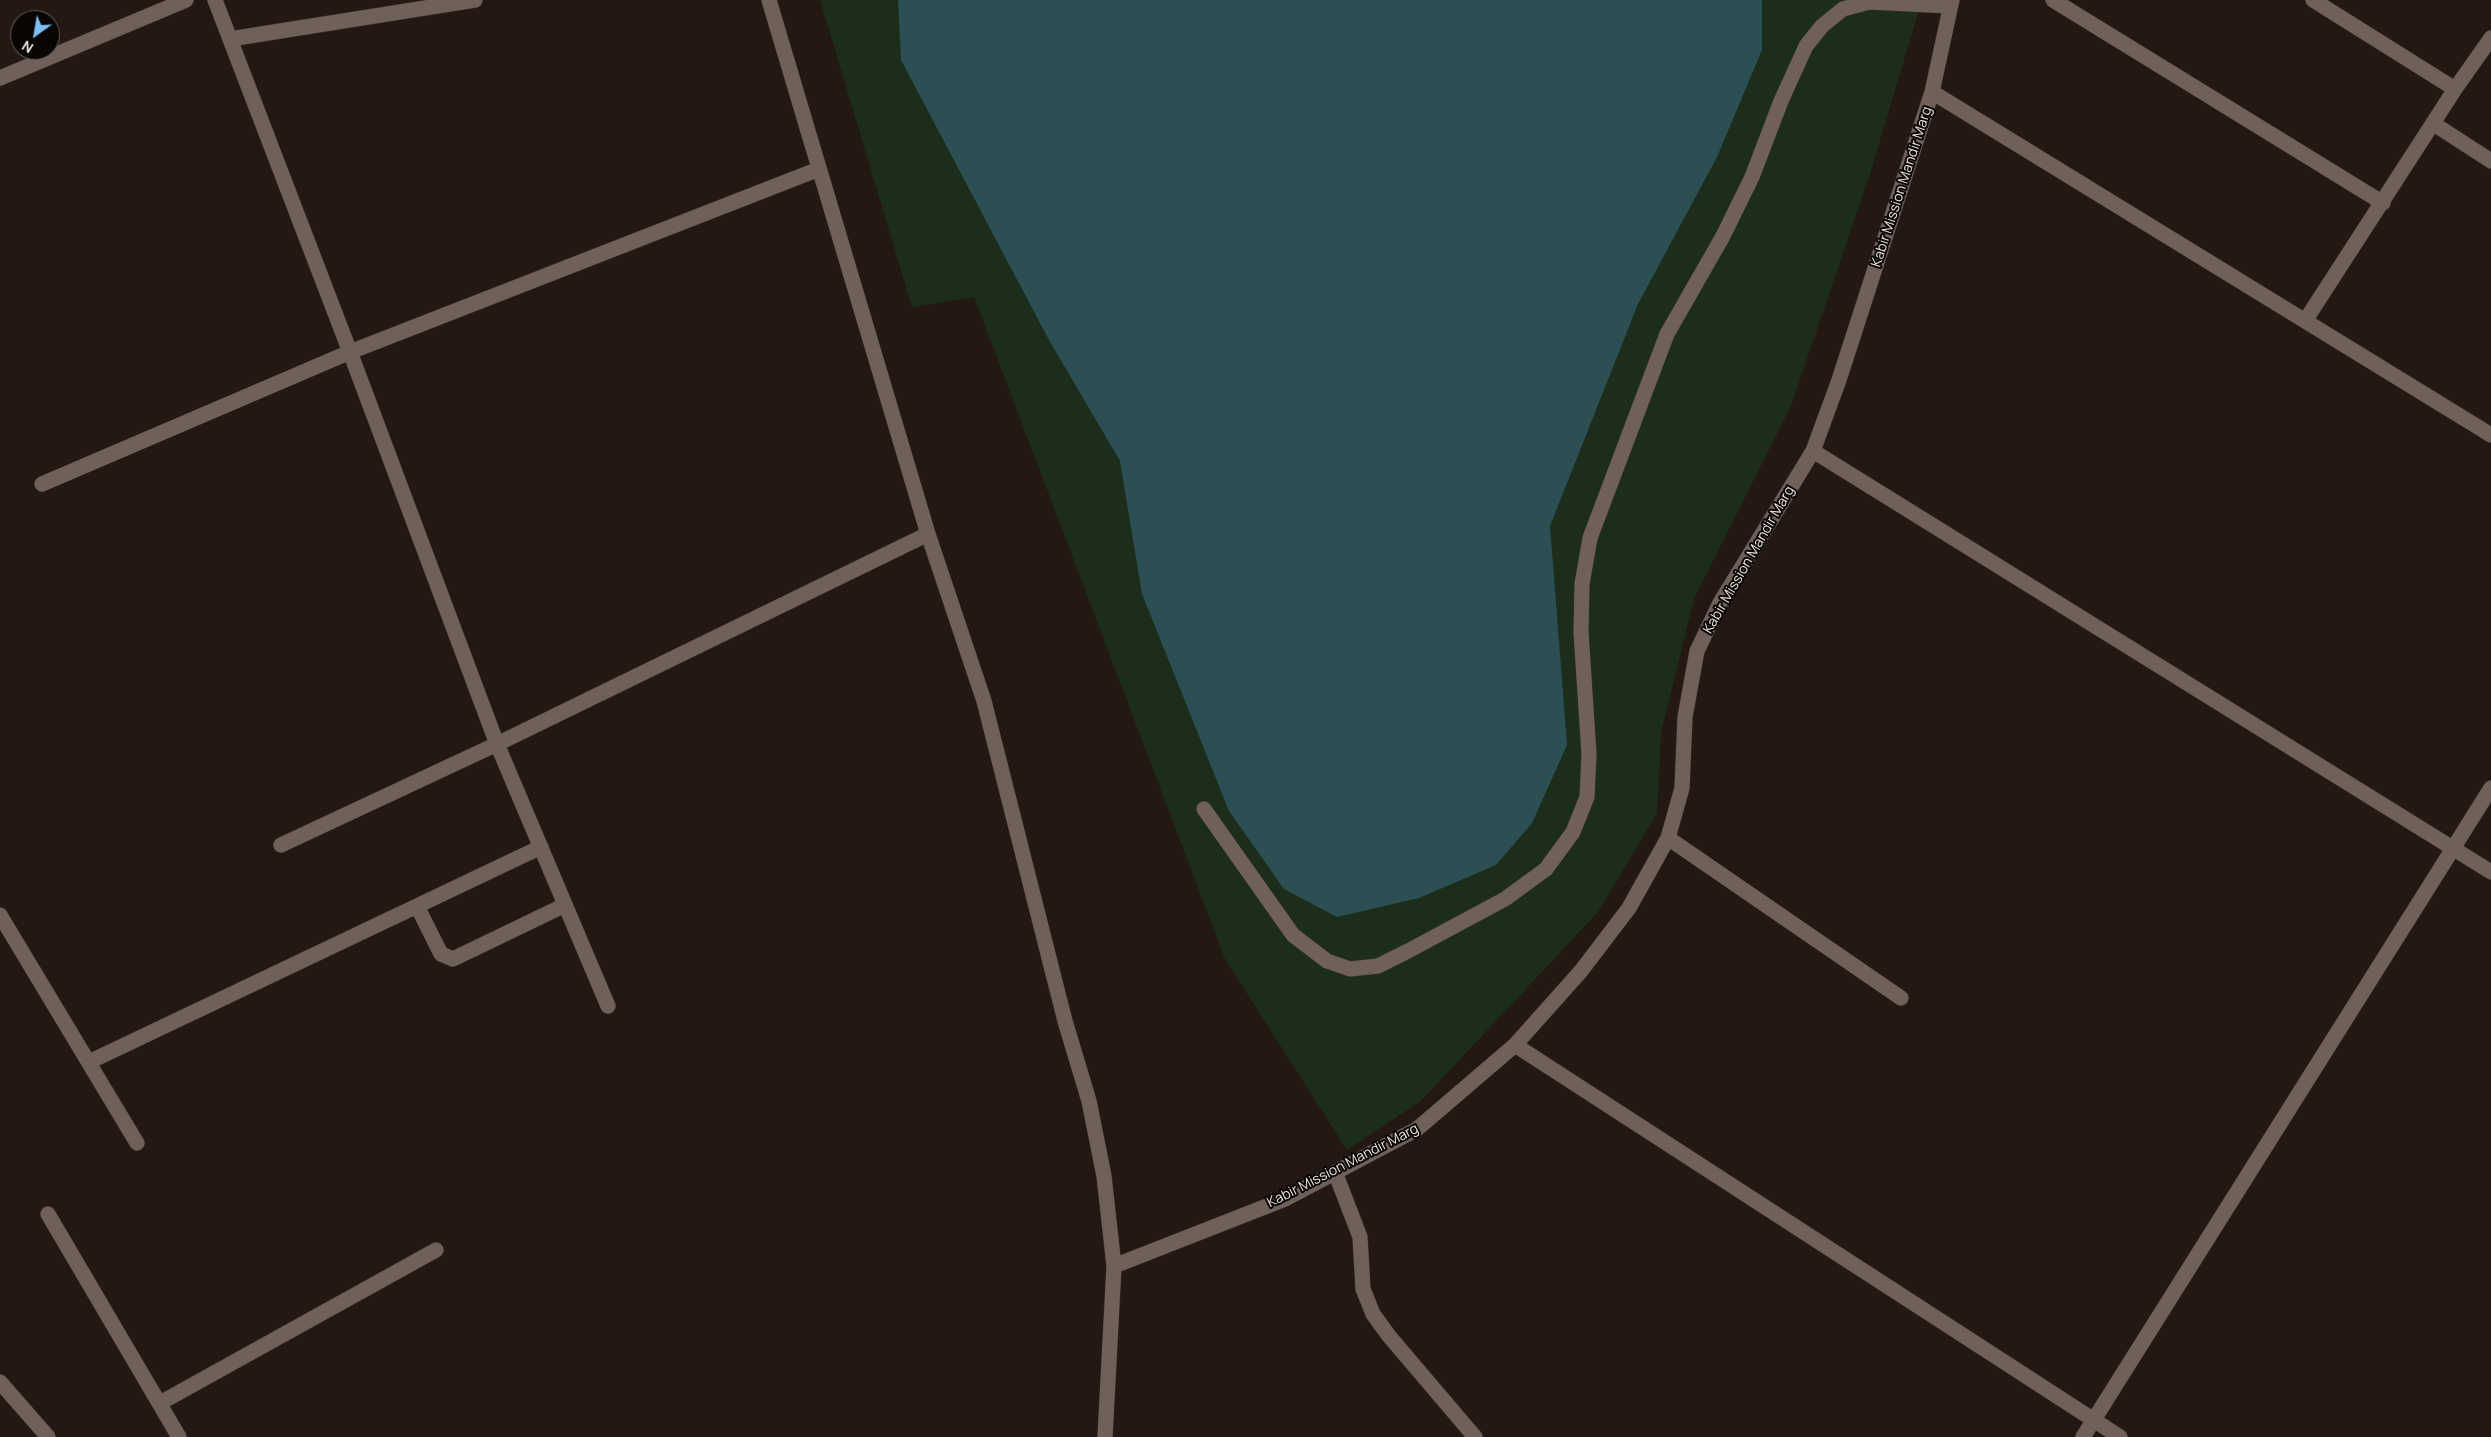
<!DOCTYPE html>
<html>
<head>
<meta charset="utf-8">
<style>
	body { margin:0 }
	#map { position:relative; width:2491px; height:1437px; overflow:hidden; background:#241812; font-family:Manrope,sans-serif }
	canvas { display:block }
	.north { position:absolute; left:10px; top:10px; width:50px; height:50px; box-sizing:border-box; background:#090503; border:1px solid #655f5c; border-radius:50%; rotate:212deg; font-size:14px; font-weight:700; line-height:20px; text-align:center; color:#eee5e1 }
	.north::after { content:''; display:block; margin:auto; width:18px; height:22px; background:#79bff8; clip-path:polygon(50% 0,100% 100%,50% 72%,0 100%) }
</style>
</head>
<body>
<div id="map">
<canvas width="2491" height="1437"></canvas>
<div class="north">N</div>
</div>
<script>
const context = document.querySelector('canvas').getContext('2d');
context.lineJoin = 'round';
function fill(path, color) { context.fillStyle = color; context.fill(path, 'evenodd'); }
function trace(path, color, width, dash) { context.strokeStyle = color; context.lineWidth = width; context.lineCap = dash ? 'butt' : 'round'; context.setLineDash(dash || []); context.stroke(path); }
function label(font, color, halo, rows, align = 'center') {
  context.font = font + ' Manrope,sans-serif'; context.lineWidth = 4; context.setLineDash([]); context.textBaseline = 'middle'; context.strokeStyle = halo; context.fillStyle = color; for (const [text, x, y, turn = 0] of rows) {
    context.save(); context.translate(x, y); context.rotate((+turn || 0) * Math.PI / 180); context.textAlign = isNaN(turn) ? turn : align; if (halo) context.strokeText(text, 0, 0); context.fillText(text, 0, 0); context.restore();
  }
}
fill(new Path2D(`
	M820,0h1102l-52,174 -79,232 -97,193 -33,134 -4,80 -59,99 -177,189 -74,49 -122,-191 -251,-662 -62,10z`), '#1d2d1b');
fill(new Path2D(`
	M898,0h864v50l-45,107 -79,147 -88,222 17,219 -35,78 -36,42 -77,33 -82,19 -53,-28 -55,-78 -87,-217 -22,-133 -71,-121 -148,-280z`), '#2c4f54');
const minor = new Path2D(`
	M215,0l135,352 147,392 111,262
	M769,0l159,534 56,167 81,320 24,80 15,75 10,90 -9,171
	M2053,0l330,203
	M2313,0l142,89
	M230,39l245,-39
	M0,78l186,-78
	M1932,92l559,343
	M2434,124l57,37
	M2305,321l150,-232 36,-51
	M1813,451l678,421
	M42,484l308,-132 469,-183
	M1204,809l89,126 34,26 23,8 28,-3 30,-15 97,-52 41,-30 27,-37 14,-35 2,-43 -8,-122 1,-48 8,-46 77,-204 56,-98 29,-59 29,-76 25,-55 16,-20 21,-17 26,-7 81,4
	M1668,838l233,160
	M281,845l216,-101 431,-210
	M417,906l24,48 12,5 112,-54
	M0,915l137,228
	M1515,1045l605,392
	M89,1062l452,-215
	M1335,1172l25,65 3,52 10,25 16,22 86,101
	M48,1214l131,223
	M1114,1266l171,-67 132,-70 98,-84 66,-74 48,-63 39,-70 14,-50 3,-71 12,-66 23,-48 93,-152 26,-71 93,-288 20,-92
	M0,1382l48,55
	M160,1403l276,-153
	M2083,1437l408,-649`);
trace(minor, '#39312e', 16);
trace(minor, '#6f6159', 15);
label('14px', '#eee5e1', '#090503', [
	["Kabir Mission Mandir Marg",1902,187,-72],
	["Kabir Mission Mandir Marg",1749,560,-60],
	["Kabir Mission Mandir Marg",1343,1166,-27]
]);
</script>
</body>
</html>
